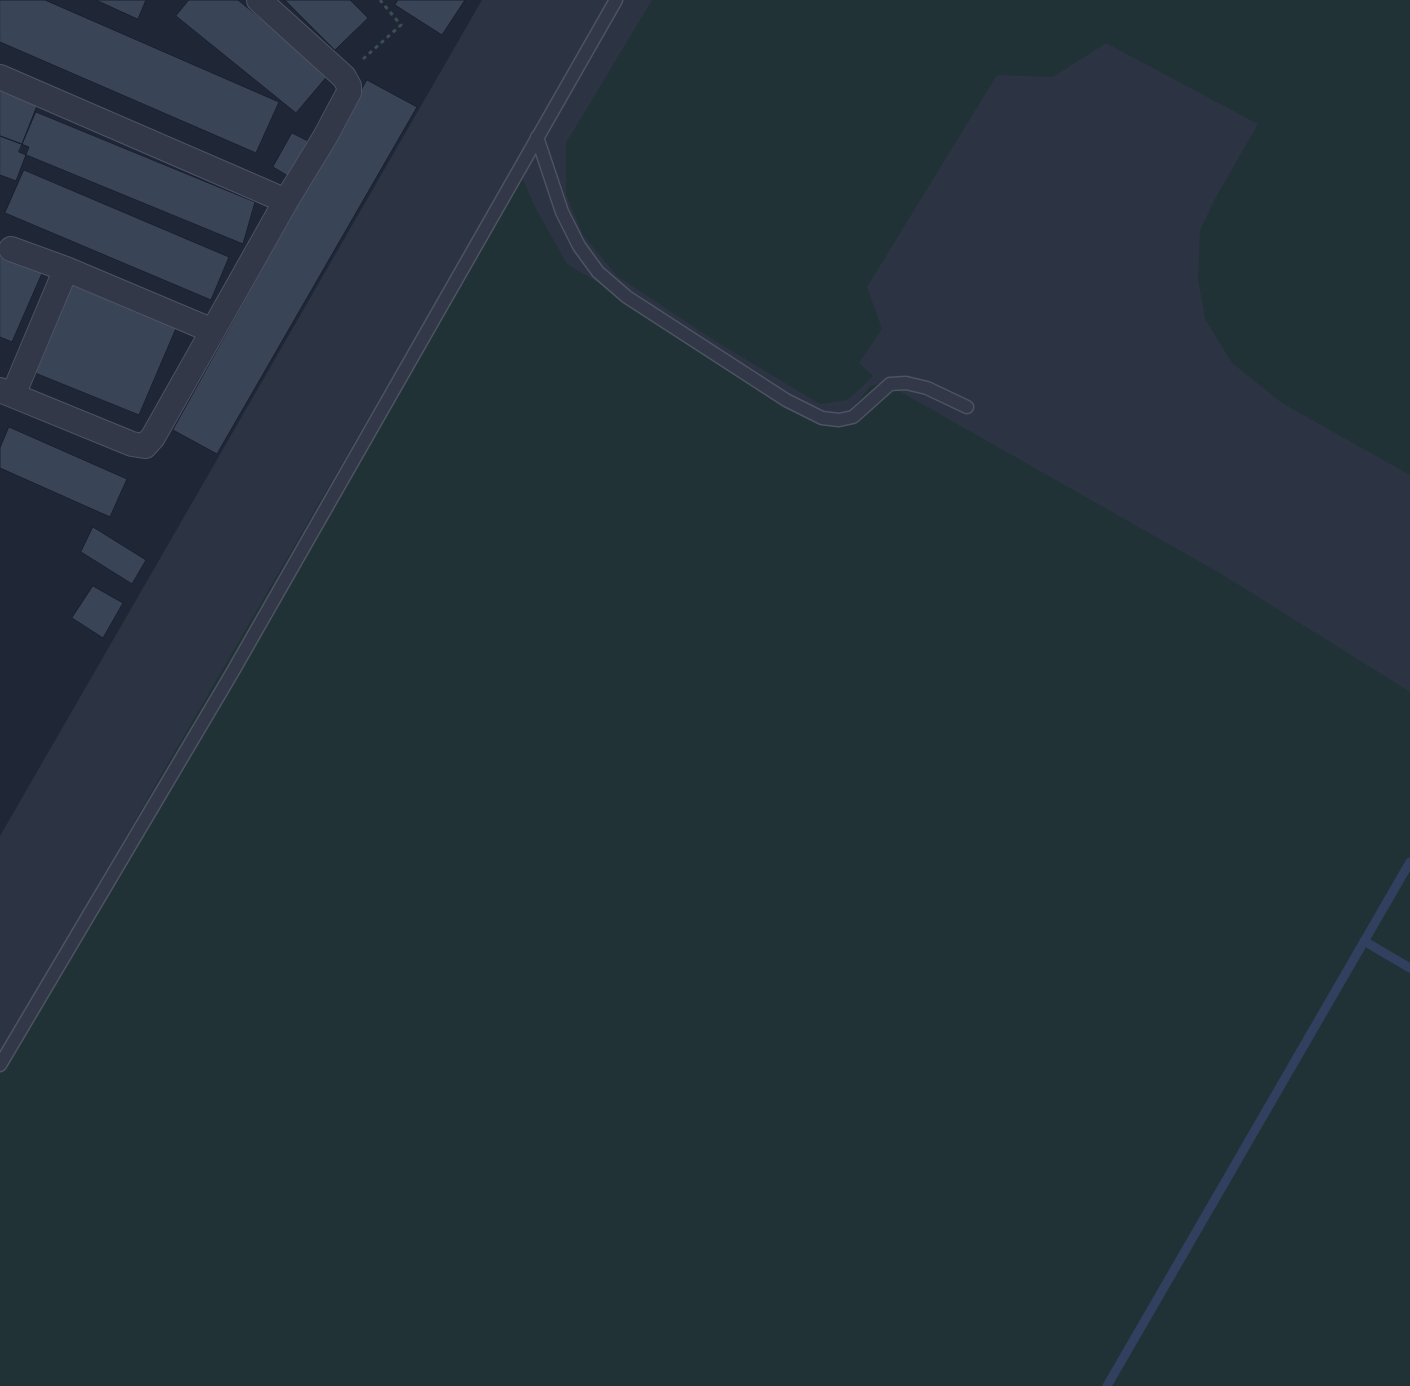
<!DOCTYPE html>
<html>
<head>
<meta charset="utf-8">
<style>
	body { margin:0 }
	canvas { display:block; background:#1f2636 }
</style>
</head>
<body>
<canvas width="1410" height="1386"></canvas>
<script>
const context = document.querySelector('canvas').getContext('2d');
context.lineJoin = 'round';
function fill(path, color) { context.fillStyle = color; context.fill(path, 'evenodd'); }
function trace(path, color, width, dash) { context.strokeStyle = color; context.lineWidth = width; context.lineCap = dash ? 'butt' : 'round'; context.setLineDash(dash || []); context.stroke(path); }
fill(new Path2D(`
	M482,0h928v1386h-1410v-550z`), '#2c3343');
fill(new Path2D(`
	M652,0h758v475l-128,-72 -50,-40 -27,-44 -7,-41 2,-48 16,-33 42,-73 -152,-81 -53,34 -56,-2 -130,212 15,42 -23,34 14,13 -25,24 -28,4 -103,-62 -100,-66 -34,-41 -17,-41v-51z
	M516,164l20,45 31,55 272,162 31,-40 15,-3 338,192 187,117v694h-1410v-330l153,-267z`), '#213237');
trace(new Path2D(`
	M1364,941l46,27
	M1107,1386l303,-524`), '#31405e', 9);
const building = new Path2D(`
	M0,0h45l234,102 -23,51 -256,-111z
	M96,0h50l-8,19z
	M189,0h49l91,74 -33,39 -120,-97z
	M285,0h65l18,18 -33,32z
	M398,0h67l-23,35 -47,-30z
	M367,80l50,27 -200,347 -44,-24z
	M0,83l40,15 -18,46 -22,-8z
	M36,112l219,90 -12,42 -224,-92z
	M292,133l16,8 -20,35 -15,-9z
	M0,136l29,11 -13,34 -16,-6z
	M24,170l205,87 -18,43 -206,-87z
	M0,253l43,18 -31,71 -12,-5z
	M73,283l104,43 -38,89 -104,-42z
	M9,427l118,52 -17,38 -110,-49v-20z
	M93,527l53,33 -14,24 -51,-32z
	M93,586l30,17 -20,35 -31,-20z`);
fill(building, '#3a4457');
trace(building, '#1a202d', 1);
const service = new Path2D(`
	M537,137l25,75 17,34 19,26 29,25 159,103 36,18 17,2 14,-3 37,-33 16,-1 21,5 40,19
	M0,1065l232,-392 384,-673`);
const minor = new Path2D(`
	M0,77l286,124
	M11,249l55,20 147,62
	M0,390l132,54 13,2 8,-9 133,-236 39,-64 24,-45v-6l-5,-9 -85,-77
	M13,395l53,-126`);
trace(service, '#4d5362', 15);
trace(minor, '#4d5362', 26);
trace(new Path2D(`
	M363,59l38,-34 -21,-25`), '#3b4e52', 3, [4, 4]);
trace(service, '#323847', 12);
trace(minor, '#323847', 24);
</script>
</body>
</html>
